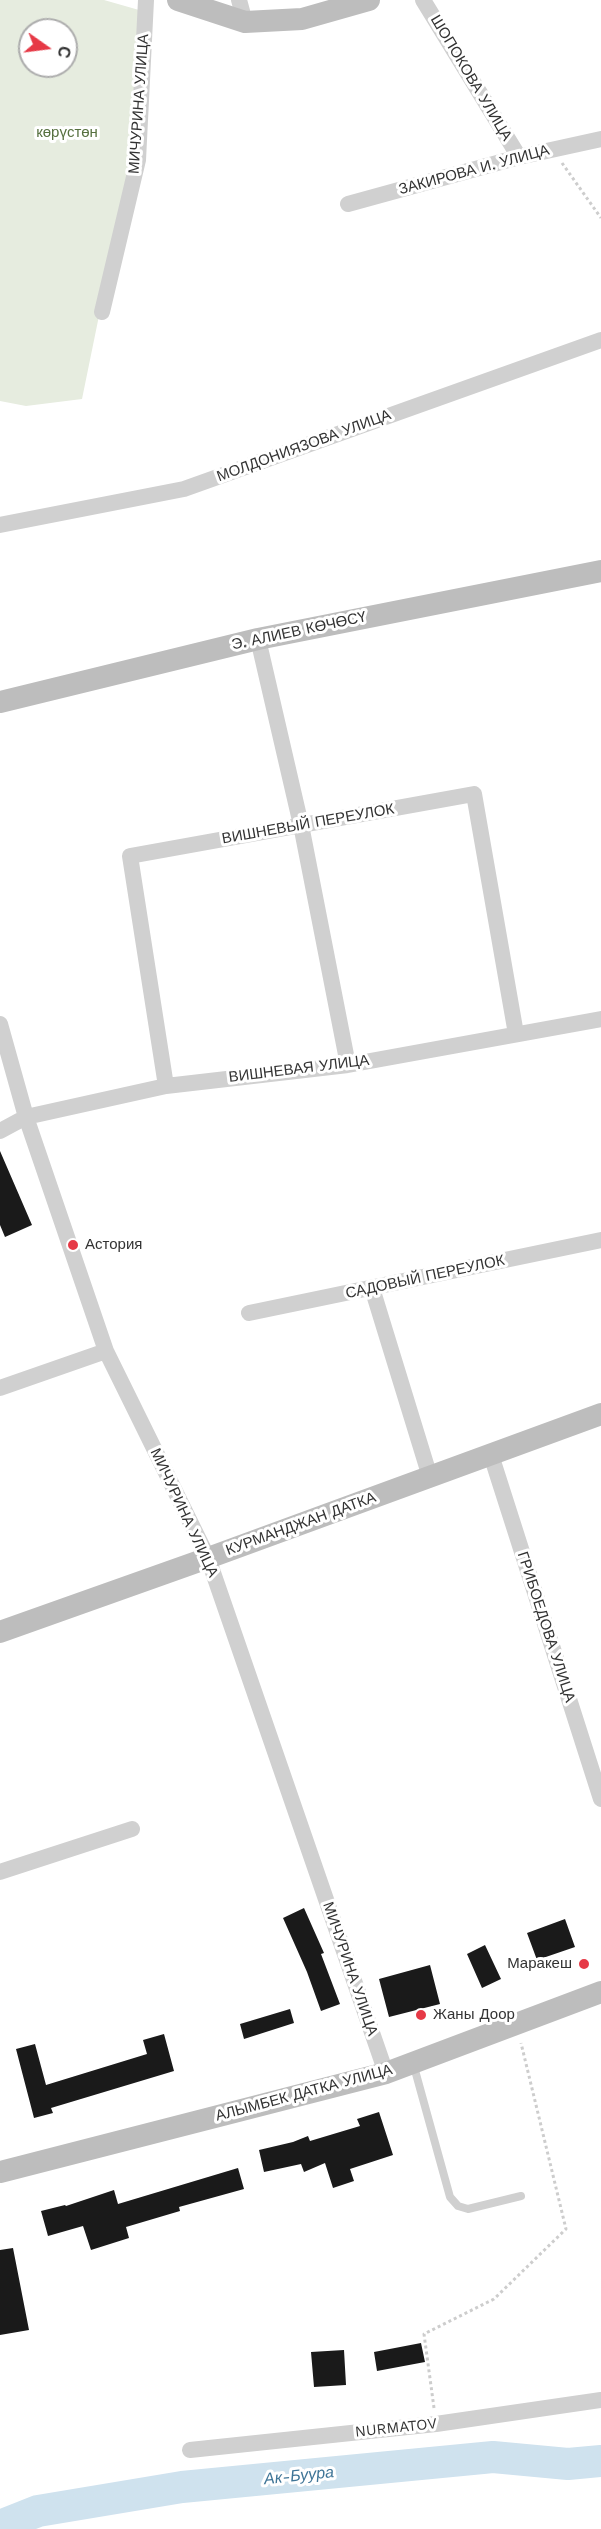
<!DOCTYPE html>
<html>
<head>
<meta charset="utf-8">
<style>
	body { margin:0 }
	#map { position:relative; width:601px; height:2529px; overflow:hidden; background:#fff; font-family:"Work Sans",sans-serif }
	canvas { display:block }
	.north { position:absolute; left:18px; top:18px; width:60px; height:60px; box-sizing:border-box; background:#fff; border:2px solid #adadad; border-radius:50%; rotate:104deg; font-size:16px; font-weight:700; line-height:24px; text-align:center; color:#333 }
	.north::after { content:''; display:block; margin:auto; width:21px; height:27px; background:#e63946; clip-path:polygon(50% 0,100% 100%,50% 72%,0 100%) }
</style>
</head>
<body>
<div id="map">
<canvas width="601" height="2529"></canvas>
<div class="north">С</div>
</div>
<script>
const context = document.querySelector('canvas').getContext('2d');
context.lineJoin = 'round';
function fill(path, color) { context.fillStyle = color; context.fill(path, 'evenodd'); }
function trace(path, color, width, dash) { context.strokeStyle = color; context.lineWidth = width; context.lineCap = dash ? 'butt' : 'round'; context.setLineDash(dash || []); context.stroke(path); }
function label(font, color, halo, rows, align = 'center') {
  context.font = font + ' "Work Sans",sans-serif'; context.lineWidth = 6; context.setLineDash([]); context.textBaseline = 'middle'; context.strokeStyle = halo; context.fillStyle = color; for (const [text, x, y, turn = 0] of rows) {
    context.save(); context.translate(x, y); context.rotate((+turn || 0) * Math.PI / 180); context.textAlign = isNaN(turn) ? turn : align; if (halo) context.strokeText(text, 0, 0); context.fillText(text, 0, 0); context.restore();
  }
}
fill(new Path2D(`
	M0,0h104l35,10 -8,149 -49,240 -56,7 -26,-5zM30,30h36v36h-36z`), '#e6ecdf');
trace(new Path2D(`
	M0,2526l38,-15 144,-24 311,-30 75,7 33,-3`), '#cfe2ee', 32);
fill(new Path2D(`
	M0,1151l32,74 -27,12 -5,-12z
	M304,1908l20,45 -3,1 19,50 -19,7 -14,-39 -24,-54z
	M565,1919l10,28 -38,13 -10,-27z
	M485,1945l16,34 -19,9 -15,-34z
	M430,1965l10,39 -51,13 -10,-38z
	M290,2009l4,14 -50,16 -4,-15z
	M164,2034l10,37 -123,37 2,5 -19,5 -18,-69 19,-5 11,41 101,-31 -4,-14z
	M379,2112l14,43 -43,14 4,12 -21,7 -8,-25 -21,9 -3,-8 -37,8 -5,-22 34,-8 15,-6 2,5 50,-15 -3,-7z
	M238,2168l6,21 -65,18 1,4 -54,16 3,11 -38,12 -8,-24 -35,10 -7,-25 24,-6 1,1 48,-16 4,14z
	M13,2248l16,82 -29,5v-85z
	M421,2343l4,19 -48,9 -3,-19z
	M344,2350l2,35 -32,2 -3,-35z`), '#1a1a1a');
trace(new Path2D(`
	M562,163l39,55
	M434,2408l-10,-74 70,-35 72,-70 -45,-186`), '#cdcdcd', 3, [3, 3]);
trace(new Path2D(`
	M413,2063l37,134 8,9 10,3 53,-13`), '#d0d0d0', 8);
trace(new Path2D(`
	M239,0l6,22
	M423,0l96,157
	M348,204l171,-47 82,-18
	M102,312l36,-152 8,-160
	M0,525l184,-36 417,-149
	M258,639l43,186 47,240
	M0,1024l26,93 80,234 102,207 178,515
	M166,1086l-36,-230 344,-62 42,240
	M0,1131l26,-14 140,-31 182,-21 253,-46
	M372,1288l58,189
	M249,1313l352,-73
	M0,1388l106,-37
	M491,1455l110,344
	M0,1872l132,-43
	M190,2450l246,-26 165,-24`), '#d0d0d0', 16);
trace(new Path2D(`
	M178,0l67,22 57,-3 67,-19
	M0,702l258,-63 343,-68
	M0,1632l208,-74 393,-144
	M0,2172l386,-99 215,-81`), '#bdbdbd', 22);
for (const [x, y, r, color] of [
	[73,1245,6,"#e63946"],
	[584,1964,6,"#e63946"],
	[421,2015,6,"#e63946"]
]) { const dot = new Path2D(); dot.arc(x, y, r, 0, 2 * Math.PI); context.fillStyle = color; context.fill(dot); trace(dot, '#fff', 2); }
label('15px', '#333', '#fff', [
	["ШОПОКОВА УЛИЦА",471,78,59],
	["МИЧУРИНА УЛИЦА",139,104,-86],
	["ЗАКИРОВА И. УЛИЦА",474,170,-15],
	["МОЛДОНИЯЗОВА УЛИЦА",304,446,-20],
	["Э. АЛИЕВ КӨЧӨСҮ",299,631,-12],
	["ВИШНЕВЫЙ ПЕРЕУЛОК",308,824,-10],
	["ВИШНЕВАЯ УЛИЦА",299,1069,-7],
	["САДОВЫЙ ПЕРЕУЛОК",425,1277,-12],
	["МИЧУРИНА УЛИЦА",184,1513,65],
	["КУРМАНДЖАН ДАТКА",301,1524,-20],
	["ГРИБОЕДОВА УЛИЦА",546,1627,72],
	["МИЧУРИНА УЛИЦА",350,1969,71],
	["АЛЫМБЕК ДАТКА УЛИЦА",304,2093,-15],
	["NURMATOV",396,2428,-6]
]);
label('15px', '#56703f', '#fff', [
	["көрүстөн",67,133]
]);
label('15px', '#333', '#fff', [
	["Астория",85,1245],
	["Маракеш",572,1964,"right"],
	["Жаны Доор",433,2015]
], 'left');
label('italic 16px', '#3f7597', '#fff', [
	["Ак-Буура",299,2476,-6]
]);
</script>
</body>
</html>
